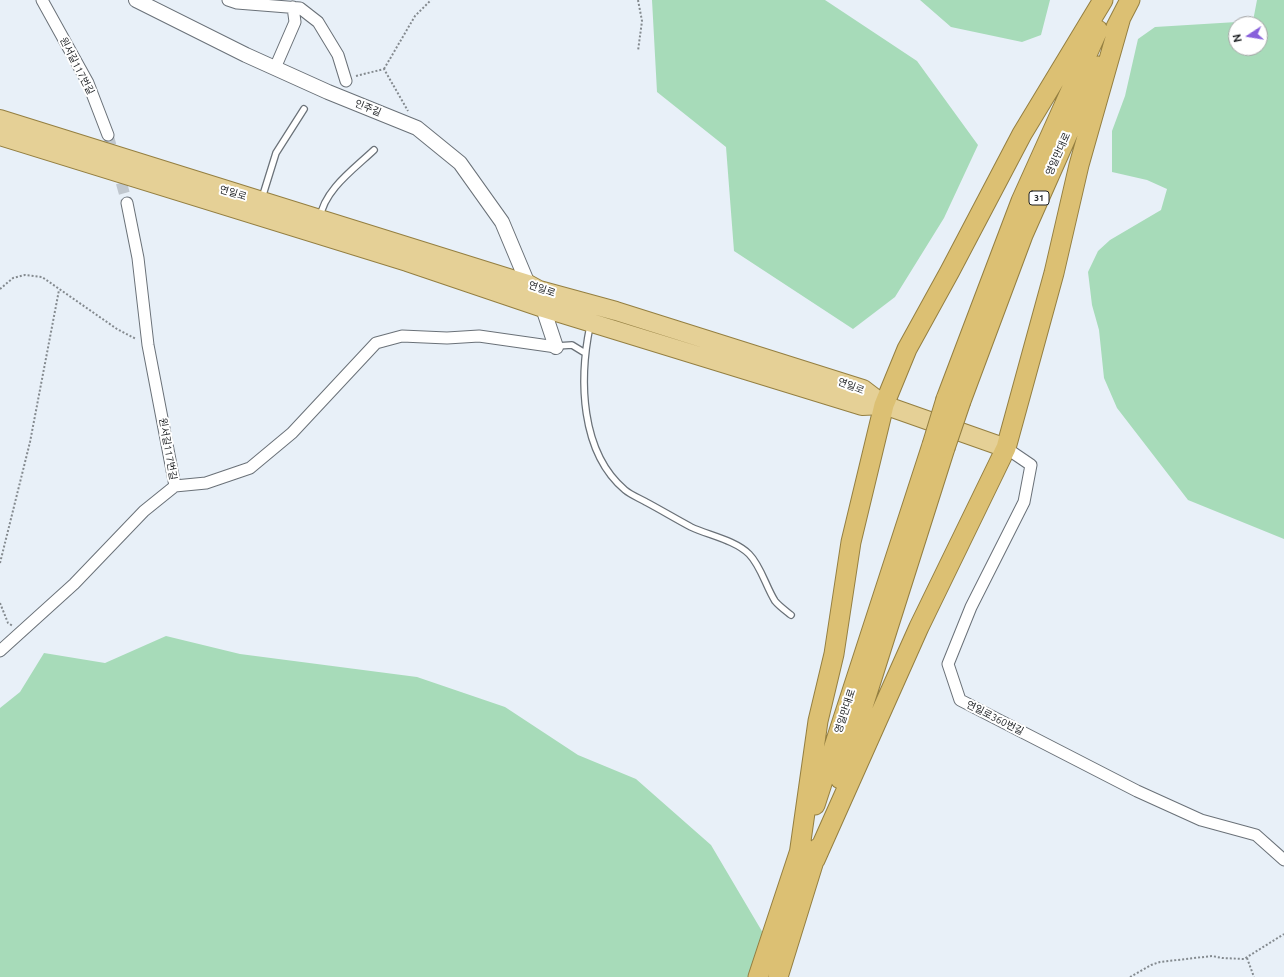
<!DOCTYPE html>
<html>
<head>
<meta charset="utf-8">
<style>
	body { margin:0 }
	#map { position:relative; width:1284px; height:977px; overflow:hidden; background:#e8f0f8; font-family:Ubuntu,sans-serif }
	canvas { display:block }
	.north { position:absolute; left:1228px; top:16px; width:40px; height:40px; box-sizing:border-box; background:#fff; border:1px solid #a5a6a7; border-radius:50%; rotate:258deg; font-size:11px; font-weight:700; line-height:16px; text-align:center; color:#1e2124 }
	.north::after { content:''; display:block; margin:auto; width:14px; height:18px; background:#8860db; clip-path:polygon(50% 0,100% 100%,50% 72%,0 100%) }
</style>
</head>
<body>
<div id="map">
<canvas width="1284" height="977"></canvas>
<div class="north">N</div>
</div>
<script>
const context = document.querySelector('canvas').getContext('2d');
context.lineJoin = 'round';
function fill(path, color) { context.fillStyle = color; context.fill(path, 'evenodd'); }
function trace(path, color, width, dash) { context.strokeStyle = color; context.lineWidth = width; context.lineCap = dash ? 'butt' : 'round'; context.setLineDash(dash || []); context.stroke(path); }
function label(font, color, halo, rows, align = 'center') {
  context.font = font + ' Ubuntu,"Noto Sans KR",sans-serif'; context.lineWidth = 4; context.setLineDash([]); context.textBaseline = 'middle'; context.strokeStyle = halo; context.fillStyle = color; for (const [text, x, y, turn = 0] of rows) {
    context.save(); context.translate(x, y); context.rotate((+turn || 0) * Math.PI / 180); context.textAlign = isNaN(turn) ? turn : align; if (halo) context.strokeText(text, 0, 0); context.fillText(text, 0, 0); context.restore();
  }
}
fill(new Path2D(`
	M652,0h173l92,61 61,84 -34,73 -49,79 -42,32 -119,-78 -8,-104 -69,-55z
	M920,0h130l-9,35 -19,7 -71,-15z
	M1257,0h27v539l-96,-39 -71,-92 -13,-30 -5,-48 -7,-25 -4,-33 10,-21 12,-11 51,-30 6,-21 -20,-9 -35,-8v-41l13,-35 13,-57 17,-12 98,-6zM1236,24h24v24h-24z
	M166,636l74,18 177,23 88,30 73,48 58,24 75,66 78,132h-789v-269l20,-16 24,-39 61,10z`), '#a7dbb9');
trace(new Path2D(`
	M108,135l19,68`), '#c0c7ce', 11, [11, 5.5]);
const service = new Path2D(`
	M262,198l14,-45 28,-44
	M320,218c4,-28 34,-49 54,-68
	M590,326c-11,53 -10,126 35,164 6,5 14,8 21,12 15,8 30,17 45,25 17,8 44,13 58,27 12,12 17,33 26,47 4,5 11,10 16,14
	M557,346l15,-1 13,8`);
const minor = new Path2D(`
	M42,0l46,83 20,52
	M228,0l9,3 63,5 18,14 20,33 8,26
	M275,68l20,-46 -2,-15
	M1006,448l25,17 -7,37 -53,105 -23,57 12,36 177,91 64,29 55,15 28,25
	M175,486l31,-3 44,-15 42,-35 84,-90 26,-7 45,2 32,-2 77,11
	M0,651l74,-67 70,-73 31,-25 -27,-141 -10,-87 -11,-55`);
const tertiary = new Path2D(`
	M136,0l110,55 82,37 89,36 43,35 42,59 26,62 15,24 13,39`);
const primary = new Path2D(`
	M0,119l528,165 11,6 77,21 247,78 21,16 -22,1 -319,-98 -136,-46 -407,-126
	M884,405l122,43`);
const trunk = new Path2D(`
	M1116,27l14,-27
	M946,399l75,-198 77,-171
	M961,401l62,-166 75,-169
	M840,779l105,-331
	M815,805l117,-360
	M799,855l19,-134 16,-67 17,-112 33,-137 23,-56 43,-78 72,-137 81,-134
	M815,860l104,-233 87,-179 48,-175 25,-108 42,-148
	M758,977l44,-133
	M778,977l40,-129`);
trace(service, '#6a7178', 8);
trace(minor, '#6a7178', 13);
trace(tertiary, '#6a7178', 16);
trace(primary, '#947f41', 20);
trace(trunk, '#947f41', 21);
trace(new Path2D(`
	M638,0l4,21 -4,30
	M384,69l31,-53 16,-16
	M356,76l28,-7 24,42
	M0,289l13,-11 12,-3 17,2 75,52 19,10
	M0,563l30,-121 29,-152
	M0,603l8,20 5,3
	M1247,958l7,19
	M1130,977l21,-12 9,-3 52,-6 10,2 22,1 40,-25`), '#848a8f', 2, [2, 2]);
trace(service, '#fff', 5.5);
trace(minor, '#fff', 11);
trace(tertiary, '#fff', 14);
trace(primary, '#e5d096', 18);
trace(trunk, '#dcc073', 19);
const trunkBridge = new Path2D(`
	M932,445l14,-46
	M945,448l16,-47`);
trace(trunkBridge, '#947f41', 21, []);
trace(trunkBridge, '#dcc073', 19);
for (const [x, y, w] of [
	[1039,198,20]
]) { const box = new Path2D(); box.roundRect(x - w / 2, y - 7, w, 14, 3); context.fillStyle = '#fff'; context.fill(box); trace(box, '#1e2124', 1); }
label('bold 9px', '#1e2124', null, [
	["31",1039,198]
]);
label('10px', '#1e2124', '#fff', [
	["원서길117번길",77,66,63],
	["인주길",368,108,22],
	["영일만대로",1058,154,-66],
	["연일로",233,193,17],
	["연일로",542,289,19],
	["연일로",851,386,21],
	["원서길117번길",168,449,80],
	["영일만대로",845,711,-72],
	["연일로360번길",995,718,27]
]);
</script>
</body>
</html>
